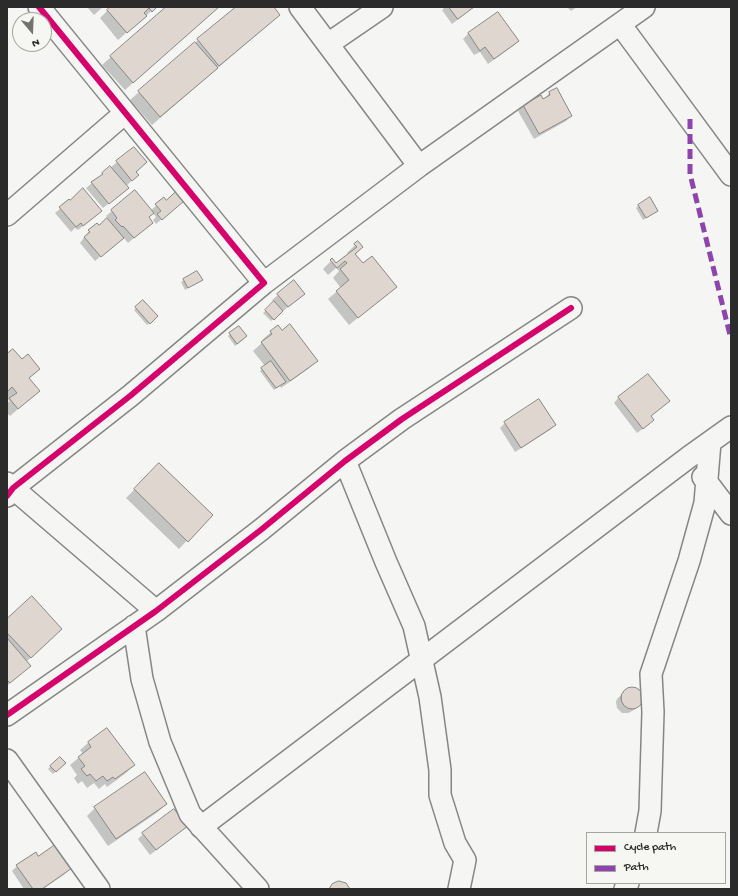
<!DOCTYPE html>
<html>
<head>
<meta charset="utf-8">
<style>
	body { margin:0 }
	#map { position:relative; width:738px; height:896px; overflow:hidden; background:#f5f5f3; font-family:"Gochi Hand",sans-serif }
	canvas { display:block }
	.frame { position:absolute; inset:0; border:8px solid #2b2b2b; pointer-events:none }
	.legend { position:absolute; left:586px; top:832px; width:140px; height:52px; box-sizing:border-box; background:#f6f6f2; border:1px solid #a5a5a2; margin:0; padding:5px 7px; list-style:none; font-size:12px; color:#2b2b2b }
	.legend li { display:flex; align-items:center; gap:8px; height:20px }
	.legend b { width:20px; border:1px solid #a5a5a2 }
	.north { position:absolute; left:12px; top:12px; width:40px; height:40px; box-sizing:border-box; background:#f6f6f2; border:1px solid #a5a5a2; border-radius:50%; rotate:161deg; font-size:11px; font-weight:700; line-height:16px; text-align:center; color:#2b2b2b }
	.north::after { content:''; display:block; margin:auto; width:14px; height:18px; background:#727271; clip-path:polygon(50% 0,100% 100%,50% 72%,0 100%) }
</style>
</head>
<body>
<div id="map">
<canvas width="738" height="896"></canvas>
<div class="frame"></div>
<ul class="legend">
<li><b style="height:5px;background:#d6006c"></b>Cycle path</li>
<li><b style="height:5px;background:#8e44ad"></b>Path</li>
</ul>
<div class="north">N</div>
</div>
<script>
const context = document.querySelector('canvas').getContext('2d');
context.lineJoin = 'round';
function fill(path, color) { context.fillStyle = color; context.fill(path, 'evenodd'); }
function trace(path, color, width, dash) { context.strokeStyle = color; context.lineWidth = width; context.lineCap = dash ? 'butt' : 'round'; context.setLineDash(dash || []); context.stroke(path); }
fill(new Path2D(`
	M87,7h16l-9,8z
	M111,7h45l-38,33 -18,-22z
	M167,7h51l-93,83 -23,-25z
	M237,7h35l7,8 -127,110 -22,-25 68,-60z
	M445,7h29l-22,17 -10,-14z
	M567,7h10l-6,4z
	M498,13l20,28 -5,5 -25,18 -8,-12 -6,3 -11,-16 5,-5z
	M556,89l15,27 -5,5 -32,18 -16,-28 5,-5 20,-5 6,-8z
	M134,148l12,14 -11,10 3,3 -12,11 -4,7 -19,15 -17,-20z
	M83,189l13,27 -18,14 -3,-2 -4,4 -16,-19z
	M135,192l15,19 14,-12 13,7 -21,18 -3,-4 3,-3 -3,-4 -5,5 -2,10 -18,15 -5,-6 -28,24 -15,-18 9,-12 8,-7 2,2 9,-7 -2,-3z
	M638,206l16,7 -11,7 -7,-12z
	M355,245l7,2 -7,8 8,10 33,22 -47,38 -21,-26 13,-11 -8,-10 6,-7 -3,-3 -8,7 -5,-6 9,-9 4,5 13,-10 -2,-2z
	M197,272l4,8 -16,10 -4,-8z
	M304,294l-33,27 -8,-8 12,-11 -3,-2 6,-5z
	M143,301l14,15 -10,9 -13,-15z
	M278,326l4,5 34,30 -8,8 -27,19 -1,-2 -6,4 -14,-19 5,-5 -12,-15 11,-10 -2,-1z
	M230,334l14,5 -9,7 -7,-10z
	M7,355l32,14 -10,9 10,13 -29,25 -3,-3v-12l2,1h1l-3,-4z
	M619,397l31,19 -2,9 -11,8 -23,-30z
	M505,423l50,2 -5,5 -35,22 -15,-24z
	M159,465l52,50 -32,34 -53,-51z
	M7,620l46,17 -27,25 3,4 -22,20z
	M628,688h6l6,3 1,3v7l-7,9 -6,3h-6l-5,-5 -1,-6 1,-3z
	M88,743l46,22 -8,8 -19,14 -2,-3 -6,5 -5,-6 -7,5 -5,-7 -4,3 -4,-6 3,-3 -7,-10 13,-11 -3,-4z
	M60,758l4,5 -11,11 -5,-5z
	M166,804l-8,8 -50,34 -21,-30 8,-8z
	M187,826l-37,29 -12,-16 5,-5z
	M35,854l3,4 32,10 -5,6 -22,15h-19l-12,-18 5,-5z`), '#0003');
const building = new Path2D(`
	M110,7h47l-5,5 -3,-4 -5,5 3,3 -20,17 -20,-23z
	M166,7h53l-86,76 -23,-27z
	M236,7h38l6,8 -61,51 -22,-27z
	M449,7h25l-16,12z
	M498,12l21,29 -25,18 -9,-12 -5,4 -12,-18z
	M195,42l23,26 -58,49 -22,-26z
	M557,88l15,28 -33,18 -16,-29 18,-10 2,4 7,-4 -1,-3z
	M134,147l13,15 -11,10 3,3 -7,6 -16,-20z
	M110,166l19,22 -20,16 -18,-22 12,-8 -1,-1z
	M83,188l19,23 -19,15 -2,-3 -5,4 -17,-20 10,-8 1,1z
	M135,190l19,23 -5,4 4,6 -19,15 -11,-12 -1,1 -7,-7 2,-2 -6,-8z
	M176,192l8,9 -22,19 -5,-6 4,-3 -6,-7 9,-7 2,3z
	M650,197l8,14 -12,7 -8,-13z
	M107,218l17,20 -23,19 -17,-20 6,-5 -2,-2 9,-7 2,2z
	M358,241l5,6 -8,7 8,9 9,-7 25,31 -39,31 -22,-27 13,-11 -9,-11 7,-6 -2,-2 -8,7 -7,-8 2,-2 4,5 21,-16 -3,-3z
	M197,271l6,9 -15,8 -5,-9z
	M294,280l11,14 -17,13 -11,-13z
	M143,300l15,16 -8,8 -15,-17z
	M274,301l9,10 -9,9 -9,-10z
	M290,324l28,37 -28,20 -29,-39 11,-8 -2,-3 8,-6 4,5z
	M239,326l8,10 -10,8 -8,-11z
	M13,349l9,10 6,-5 12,15 -11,9 11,13 -22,18 -9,-11 8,-5 -5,-6 -5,5v-38z
	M271,361l15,21 -10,6 -15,-20z
	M648,374l22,27 -19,15 3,4 -11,9 -25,-32z
	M539,399l17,26 -35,23 -17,-26z
	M159,463l54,52 -25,27 -54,-53z
	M32,596l30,33 -31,29 -24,-25v-14z
	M7,638l24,28 -21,17 -3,-3z
	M621 698a11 11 0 1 1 22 0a11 11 0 1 1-22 0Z
	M107,728l28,37 -20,14 -2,-2 -6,4 -4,-5 -7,5 -6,-7 -3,2 -6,-7 4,-3 -7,-9 13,-10 -3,-5z
	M60,757l6,6 -10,9 -6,-6z
	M145,772l22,32 -51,35 -22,-32z
	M174,809l14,17 -32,24 -14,-17z
	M55,845l17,23 -30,21h-9l-17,-24 20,-13 2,4z
	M339,881l7,2 4,6h-21l3,-5z`);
fill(building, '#dfd7cf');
trace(building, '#868685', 1);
const minor = new Path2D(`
	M300,7l119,159
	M620,24l111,151
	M328,44l54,-37
	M7,215l118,-102
	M264,283l155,-117 225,-159
	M345,461l41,101 28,64 16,71 10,73v25l15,48 10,17 -6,29
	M703,477l28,37
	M7,483l149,128
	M7,496l6,-8 117,-92 134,-113 -225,-276
	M134,626l8,53 18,63 30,72 68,75
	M7,715l149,-104 106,-82 83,-68 57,-42 169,-111
	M7,760l92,129
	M201,827l488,-370 42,-30
	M646,833l4,-22 3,-99 -2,-38 38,-113 16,-58 5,-61
	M625,889l3,-6`);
trace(minor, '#868685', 24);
trace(minor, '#f5f5f3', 21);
trace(new Path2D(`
	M690,119v55l41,165`), '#8e44ad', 5, [10, 5]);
trace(new Path2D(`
	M7,496l6,-8 117,-92 134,-113 -225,-276
	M7,715l149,-104 106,-82 83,-68 57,-42 169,-111`), '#d6006c', 6);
</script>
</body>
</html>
